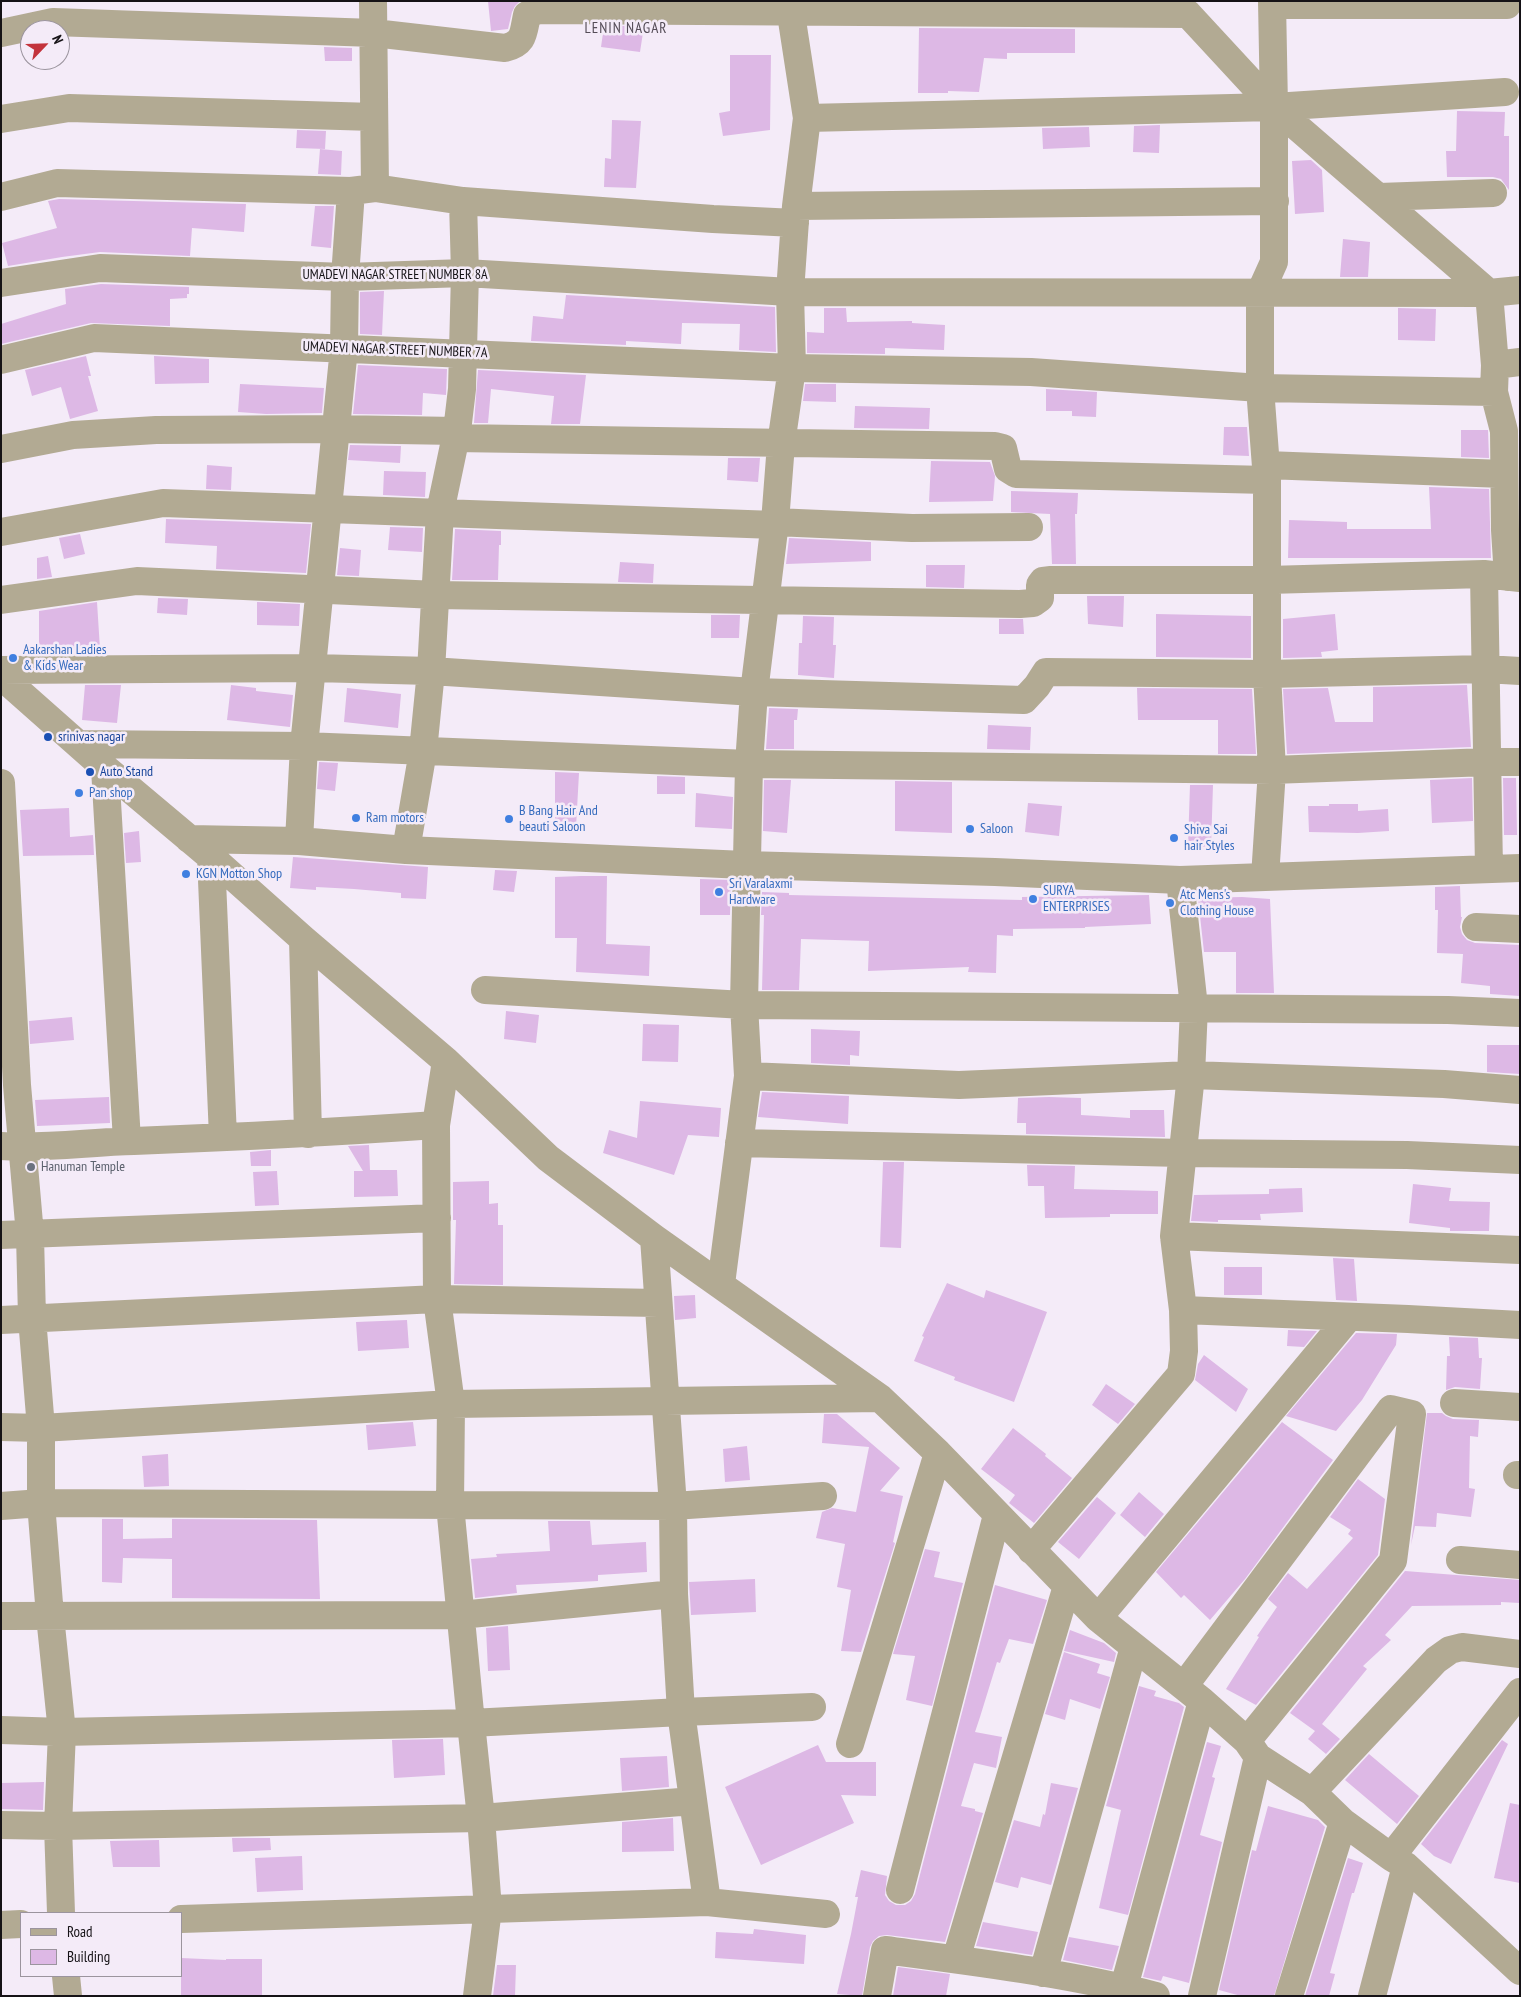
<!DOCTYPE html>
<html>
<head>
<meta charset="utf-8">
<style>
	body { margin:0 }
	#map { position:relative; width:1521px; height:1997px; overflow:hidden; background:#f4ebf8; font-family:"PT Sans Narrow",sans-serif }
	canvas { display:block }
	.frame { position:absolute; inset:0; border:2px solid #151216; pointer-events:none }
	.legend { position:absolute; left:20px; top:1912px; width:162px; height:65px; box-sizing:border-box; background:#f4ebf8; border:1px solid #9b949e; margin:0; padding:6px 9px; list-style:none; font-size:15px; color:#151216 }
	.legend li { display:flex; align-items:center; gap:10px; height:25px }
	.legend b { width:25px; border:1px solid #9b949e }
	.north { position:absolute; left:20px; top:20px; width:50px; height:50px; box-sizing:border-box; background:#f4ebf8; border:1px solid #9b949e; border-radius:50%; rotate:66deg; font-size:14px; font-weight:700; line-height:20px; text-align:center; color:#151216 }
	.north::after { content:''; display:block; margin:auto; width:18px; height:22px; background:#c3333c; clip-path:polygon(50% 0,100% 100%,50% 72%,0 100%) }
</style>
</head>
<body>
<div id="map">
<canvas width="1521" height="1997"></canvas>
<div class="frame"></div>
<ul class="legend">
<li><b style="height:6px;background:#b2aa93"></b>Road</li>
<li><b style="height:14px;background:#ddb8e5"></b>Building</li>
</ul>
<div class="north">N</div>
</div>
<script>
const context = document.querySelector('canvas').getContext('2d');
context.lineJoin = 'round';
function fill(path, color) { context.fillStyle = color; context.fill(path, 'evenodd'); }
function trace(path, color, width, dash) { context.strokeStyle = color; context.lineWidth = width; context.lineCap = dash ? 'butt' : 'round'; context.setLineDash(dash || []); context.stroke(path); }
function label(font, color, halo, rows, align = 'center') {
  context.font = font + ' "PT Sans Narrow",sans-serif'; context.lineWidth = 5; context.setLineDash([]); context.textBaseline = 'middle'; context.strokeStyle = halo; context.fillStyle = color; for (const [text, x, y, turn = 0] of rows) {
    context.save(); context.translate(x, y); context.rotate((+turn || 0) * Math.PI / 180); context.textAlign = isNaN(turn) ? turn : align; if (halo) context.strokeText(text, 0, 0); context.fillText(text, 0, 0); context.restore();
  }
}
fill(new Path2D(`
	M488,1h32l-5,5 -3,6 -4,17 -17,2z
	M604,26h40l-4,26 -39,-5z
	M919,28l156,1v24h-68v6l-23,-1 -5,34 -31,-1v2h-30z
	M324,47l28,1v13h-27z
	M730,55h41l-1,75 -47,6 -4,-23 11,-2z
	M1457,111l48,1 -1,24h5v54l-8,-11 -8,-2h-46l-1,-26h10z
	M612,120l29,1 -5,67 -32,-1 1,-29 6,1z
	M1160,125l-1,28 -26,-1 1,-26z
	M1089,127l1,20 -47,2 -1,-21z
	M297,130l29,1 -1,18 -29,-1z
	M320,149l22,2 -1,24 -23,-1z
	M1311,160l11,10 2,42 -29,2 -3,-53z
	M59,199l187,5 -2,28 -52,-4 -2,28 -90,-4 -38,5 -54,9 -6,-23 55,-15 -9,-27z
	M315,206h19l-3,42 -20,-2z
	M1343,239l27,3 -2,35h-28z
	M101,284l88,3v7h-2v4l-17,1v27l-79,-3 -90,21v-20l65,-20 -1,-15z
	M384,291l-2,44 -22,-1v-42z
	M566,295l209,12 1,45 -37,-2 1,-26 -58,-1 -1,21 -55,-3v4l-95,-4 2,-25 30,3z
	M824,308h22l1,14 65,-1v2l33,2 -1,25 -59,-2v6l-78,-1v-21l17,1z
	M1398,308l38,1 -1,32 -37,-1z
	M86,356l5,20h-3l10,35 -28,8 -9,-32 -29,9 -7,-26z
	M154,356l55,3v24l-54,1z
	M358,365l89,4 -1,26 -23,-2 -1,22 -69,-1z
	M478,370l108,5 -6,49h-29l3,-28 -63,-7 -3,34h-14z
	M240,384l84,4 -2,25 -56,1 -28,-2z
	M805,384h31v18l-33,-1z
	M1046,389l51,3 -1,25 -24,-1v-5h-26z
	M855,406l75,2 -1,21 -75,-1z
	M1224,427h23l2,29 -26,-1z
	M1461,430h27l1,28 -28,-1z
	M350,445l51,1 -1,17 -52,-3z
	M728,458h32l-2,24 -31,-2z
	M931,461l59,1 5,14 -2,25 -64,1z
	M207,465l25,2 -1,23 -25,-1z
	M384,471l42,1 -1,25 -42,-2z
	M1429,487l60,2 2,69h-203l1,-38 58,2v7h84z
	M1011,491l67,2 -1,21h-2l1,50h-24l-2,-50 -39,-2z
	M166,519l145,5 -5,49 -90,-4 1,-23 -52,-3z
	M390,527l33,1 -1,24 -34,-2z
	M455,529l46,2v14h-2l-1,35h-46z
	M80,534l5,20 -21,5 -5,-21z
	M789,538l82,4v19l-85,3z
	M340,548l21,2 -2,26 -22,-1z
	M48,556l4,21 -15,2v-21z
	M620,562l34,2 -1,19 -35,-1z
	M926,565h39l-1,23 -38,-1z
	M1087,596h37l-1,31 -35,-3z
	M158,598l30,1 -1,16 -30,-2z
	M97,602l3,47 -61,2v-40z
	M257,602l43,2 -1,22 -42,-1z
	M1156,614l95,2v42l-95,-1z
	M1335,614l3,36 -17,2 1,5 -39,1v-39z
	M711,615h29l-1,23h-28z
	M803,616l31,1 -1,28h3l-2,33 -36,-3 1,-32h3z
	M999,619h24l1,15h-25z
	M85,685h36l-4,38 -35,-3z
	M231,685l25,3v3l37,4 -3,32 -63,-7z
	M1467,685l4,62 -184,7 -4,-65 45,-1 7,34h38v-35z
	M347,688l54,6 -3,34 -54,-6z
	M1137,688l115,1 4,65h-38v-34h-80z
	M769,708l29,1 -1,11h-3v29h-28z
	M988,725l43,2 -1,23 -43,-1z
	M319,762l19,1 -3,28 -18,-2z
	M555,772l24,1 -3,54 -21,-2z
	M657,776l28,1v17h-28z
	M1472,778l1,43 -41,2 -2,-43z
	M1503,778h13l1,57h-13z
	M764,780h27l-4,53 -24,-2z
	M895,781l57,1v51l-57,-2z
	M1190,785h23l-2,62 -23,-1z
	M696,793l37,4 -1,32 -37,-2z
	M1028,803l34,3 -3,30 -34,-4z
	M1329,804h29v7l30,-2 1,22 -31,2 -49,-1 -1,-26h21z
	M69,808l1,29 23,-2 1,20 -71,1 -3,-46z
	M139,831l2,31 -15,1 -2,-30z
	M293,857l135,10 -2,32 -25,-1v-5l-47,-4 -38,-2v3l-26,-2z
	M495,870l22,1 -3,21 -21,-2z
	M581,876h26l-1,68 44,2 -1,30 -73,-4 1,-34h-22v-61z
	M700,879l31,1 -1,35h-30z
	M1460,886l1,31h1l-2,10 2,7 5,6 8,3 45,2v51l-30,-2v-8l-29,-3 2,-29 -26,-1 1,-43h-3v-23z
	M762,892l27,1v2l233,5v-3l127,-2 2,29 -66,3v1l-72,1v7l-16,-1 -1,38 -28,-1 1,-5 -101,4 1,-30 -68,-2 -2,51h-37l2,-75h-3z
	M1242,897l28,2 4,94h-38v-41h-32l-6,-54z
	M506,1011l33,4 -3,28 -32,-4z
	M72,1017l2,23 -44,4 -1,-23z
	M643,1024l36,1 -1,37 -36,-1z
	M811,1029l49,2 -1,25 -9,-1v10l-39,-2z
	M1487,1045h33v29l-33,-2z
	M762,1092l87,4 -1,28 -90,-7z
	M109,1097l1,26 -73,3 -2,-26z
	M1049,1097l32,1v17l49,3v-8h34l1,27 -139,-3v-11h-9l1,-25z
	M640,1101l81,7 -2,29 -31,-2 -14,40 -71,-22 6,-23 28,8z
	M369,1145l1,25h27l1,26 -44,1v-26h9l-15,-25z
	M271,1150v16h-20l-1,-14z
	M883,1162h21l-3,86 -21,-1z
	M1027,1165l48,1 -1,23 84,2v23h-48v3l-65,1 -1,-32h-16z
	M277,1171l2,34 -24,1 -2,-34z
	M489,1181v23l9,-1v22h5v60l-49,-1 2,-64h-3v-38z
	M1413,1184l38,4 -2,13 41,1 -1,29h-39v-3l-41,-5z
	M1302,1188l1,24 -43,2 1,6h-43v2l-27,-1 3,-26 75,-1v-5z
	M1333,1258l21,1 3,42 -21,-1z
	M1224,1267h38v28h-38z
	M947,1283l37,15 2,-8 61,22 -33,90 -60,-22 1,-3 -41,-16 10,-24 -2,-1z
	M695,1295l1,23 -21,2 -1,-24z
	M407,1320l2,28 -51,3 -2,-29z
	M1288,1330l29,1 -13,16 -17,-1z
	M1356,1333l41,1 -1,11 -34,55 -26,31 -50,-15z
	M1449,1337l29,1 1,20h3l-2,31 -25,-2 -9,3 1,-34h3z
	M1204,1355l44,34 -12,23 -41,-32 3,-16z
	M1106,1384l29,20 -17,20 -26,-19z
	M1427,1413h15l4,3 7,3 26,1 -1,17 -8,-1 -1,52 6,1 -4,28 -34,-4 -1,14 -21,-1 -4,19z
	M824,1414h13l63,54 -20,23 23,5 -10,46 2,1 -34,109 -20,-1 10,-61 -14,-3 8,-43 -29,-6 6,-26 10,-4 24,4 13,-65 -47,-4z
	M413,1422l3,24 -48,4 -2,-25z
	M1282,1422l51,38 -88,119 -35,41 -26,-25 -3,3 -25,-26z
	M1013,1428l33,26 -1,2 27,22 -38,45 -25,-20 6,-8 -34,-26z
	M747,1446l3,34 -25,2 -2,-33z
	M168,1454l1,32 -25,1 -2,-31z
	M1358,1479l27,20 -7,56 -122,150 -30,-16 33,-52 -2,-1 20,-29 -9,-8 20,-26 19,16 46,-51 -5,-4 3,-4 -21,-13z
	M1139,1492l25,22 -19,23 -25,-22z
	M1097,1497l19,16 -37,46 -21,-17z
	M102,1519h21v20l49,-1v-19l145,1 3,79 -148,-1v-39l-49,-1 -1,25 -20,-1z
	M548,1521h42l2,24 54,-3 1,30 -49,3v6l-82,4 1,8 -42,5 -4,-39 26,-2 -1,-3 54,-3z
	M925,1549l15,3 -6,25 29,6 -31,123 -26,-6 9,-44 -22,-2z
	M1405,1571l115,9v23l-19,-1v3l-89,1 -27,29 6,5 -28,26 4,3 -45,55 18,15 -14,15 -18,-15 7,-8 -25,-18z
	M755,1579l1,33 -65,3 -2,-33z
	M995,1585l52,15 -14,44 -24,-5 -9,24 -3,-1 -17,55 -5,15 27,5 -6,31 -22,-5 -13,43 14,3v2l8,2 -38,129 -58,-7 -8,1 -6,5 -3,6 -8,49 -25,-2 14,-60 7,-37h-3l6,-27 26,6 -2,19 4,6 7,4h9l6,-4 4,-7z
	M508,1626l2,44 -22,1 -2,-43z
	M1070,1630l34,13 12,10 -2,9 -50,-11z
	M1064,1652l36,12 -3,9 13,4 -10,32 -30,-10 -5,21 -20,-6z
	M1139,1686l17,5 -2,5 25,7 5,4 -56,208 -29,-7 22,-98 -15,-4z
	M443,1739l2,36 -51,3 -2,-38z
	M1502,1740l6,4 -57,120 -17,-8 -13,-12z
	M1207,1742l14,4 -9,31 3,1 -15,57 22,7 -33,141 -26,-7 -2,5 -18,-4z
	M818,1745l8,17h50v34l-35,-1 13,28 -93,42 -36,-78z
	M1369,1754l50,42 -22,28 -52,-44z
	M667,1756l2,31 -47,4 -2,-33z
	M44,1782l-1,28 -42,-1v-26z
	M1051,1783l27,5 -27,97 -30,-8 -3,11 -23,-6 19,-62 26,7 3,-13 2,1z
	M1510,1803l10,2v78l-26,-5z
	M1268,1806l50,14 7,7 -51,169h-33l-22,-6 33,-140 4,1z
	M673,1818l1,33 -52,1v-30z
	M232,1838h38l1,12 -38,2z
	M159,1840l1,27h-47l-3,-26z
	M302,1856l1,34 -46,2 -2,-34z
	M1348,1858l15,5 -9,30h-2l-22,80 5,1 -6,22h-24z
	M983,1922l55,10 -6,23 -56,-9z
	M754,1929l52,6 -2,29 -89,-6 1,-26 37,2z
	M1069,1937l50,9 -7,24 -49,-10z
	M181,1958l45,2v-1h36v37l-81,-1z
	M497,1965h19l-1,31h-22z
	M898,1967l52,7 -4,22h-53z`), '#ddb8e5');
trace(new Path2D(`
	M373,1l2,187
	M1174,2l14,12 86,93 215,186 6,72 -1,27 10,39 1,99 3,47
	M1272,5h235
	M1,33l52,-11 321,11 131,15c20,-5 18,-15 22,-33l11,-5 650,4
	M807,118l467,-11 231,-15
	M1,119l68,-11 305,9
	M1,197l56,-14 294,8
	M1379,197l114,-4
	M796,206l479,-5
	M1,283l99,-15 245,9 120,-4 325,19 699,1 31,-3
	M1,360l93,-22 698,30 239,4 229,16 234,4
	M1495,365l25,-3
	M454,438l541,8 8,2 5,21 8,5 251,6
	M1,449l72,-14 83,-5 180,-1 121,2
	M1266,465l237,9
	M775,522l137,6 117,-1
	M1,532l162,-29 612,22
	M1484,574l5,295
	M1,600l136,-19 299,14 584,9 13,-1 7,-5v-13l3,-4 8,-1h217l216,-6 36,4
	M1,670l312,-2 118,3 323,21 270,8 13,-14 9,-14 221,2 218,-5 35,2
	M1,676l104,92 106,89 92,82 143,122 102,97 106,80 226,160 58,55 160,165 104,83 45,40 11,16 54,35 31,30 48,35 15,9 114,105
	M79,744l225,2 445,18 523,6 216,-8h32
	M105,768l22,373
	M1,783l16,302 13,150 2,83 9,110v75l9,113 12,116 -4,94 3,87
	M189,839l110,2 107,9 339,15 250,7 185,8 340,-12
	M299,841l5,-95 40,-398 1,-71 6,-86 24,-3 88,13 250,18 82,4
	M406,850l17,-99 8,-80 9,-159 17,-81 5,-42 3,-116 -2,-72
	M211,857l12,280
	M1265,877l7,-107 -5,-96v-194l-7,-92v-95l14,-31v-155l-2,-106
	M1476,927l44,2
	M303,939l5,195
	M485,990l259,15 704,5 72,3
	M446,1061l-10,64 1,174 14,105 -1,101 21,218 10,95 7,91 -11,87
	M748,1076l211,9 232,-10 253,9 76,6
	M739,1143l444,10 224,2 113,5
	M1,1146c44,3 89,-4 133,-5 101,-4 201,-9 302,-16
	M1,1235l436,-17
	M1174,1236l346,14
	M654,1238l19,268 1,88 7,118 26,190
	M721,1284l27,-208 -4,-71 5,-241 5,-72 21,-170 6,-78 11,-76 -2,-76 6,-86 11,-88 -18,-117
	M1183,1310l225,9 112,6
	M1,1320l436,-21 221,4
	M1454,1403l66,4
	M1,1427l40,1 410,-24 429,-6
	M1517,1475h3
	M1,1506l40,-3 632,3 150,-10
	M1031,1550l150,-176 3,-23 -1,-41 -9,-74 17,-161 3,-68 -14,-127
	M1460,1560l60,5
	M1,1616l459,-1 214,-21
	M1098,1618l251,-301
	M1184,1686l207,-277 21,5 -19,147 -146,180
	M1,1730l61,2 409,-9 210,-11 131,-5
	M850,1744l88,-291
	M1312,1792l124,-132 14,-10 12,-3 58,7
	M1,1825l57,1 423,-8 212,-17
	M1391,1857l129,-165
	M900,1890l97,-375
	M181,1919l526,-17 119,12
	M1,1925l20,-1
	M956,1959l111,-373
	M1043,1973l91,-326
	M66,1976l2,20
	M1124,1987l78,-286
	M877,1996l8,-46c90,12 182,23 271,46
	M1202,1996l56,-239
	M1289,1996l54,-174
	M1372,1996l34,-130`), '#b2aa93', 28);
for (const [x, y, r, color] of [
	[13,658,5,"#3f7fe0"],
	[48,737,5,"#1a4fb4"],
	[90,772,5,"#1a4fb4"],
	[79,793,5,"#3f7fe0"],
	[356,818,5,"#3f7fe0"],
	[509,819,5,"#3f7fe0"],
	[970,829,5,"#3f7fe0"],
	[1174,838,5,"#3f7fe0"],
	[186,874,5,"#3f7fe0"],
	[719,892,5,"#3f7fe0"],
	[1033,899,5,"#3f7fe0"],
	[1170,903,5,"#3f7fe0"],
	[31,1167,5,"#6b7280"]
]) { const dot = new Path2D(); dot.arc(x, y, r, 0, 2 * Math.PI); context.fillStyle = color; context.fill(dot); trace(dot, '#f4ebf8', 2); }
label('14px', '#151216', '#f4ebf8', [
	["UMADEVI NAGAR STREET NUMBER 8A",395,275],
	["UMADEVI NAGAR STREET NUMBER 7A",395,350,2]
]);
label('14px', '#366cbe', '#f4ebf8', [
	["Aakarshan Ladies",23,650],
	["& Kids Wear",23,666],
	["Pan shop",89,793],
	["B Bang Hair And",519,811],
	["beauti Saloon",519,827],
	["Ram motors",366,818],
	["Saloon",980,829],
	["Shiva Sai",1184,830],
	["hair Styles",1184,846],
	["KGN Motton Shop",196,874],
	["Sri Varalaxmi",729,884],
	["Hardware",729,900],
	["SURYA",1043,891],
	["ENTERPRISES",1043,907],
	["Atc Mens's",1180,895],
	["Clothing House",1180,911]
], 'left');
label('14px', '#164399', '#f4ebf8', [
	["srinivas nagar",58,737],
	["Auto Stand",100,772]
], 'left');
label('14px', '#5b616d', '#f4ebf8', [
	["Hanuman Temple",41,1167]
], 'left');
context.letterSpacing = '1px';
label('15px', '#554d58', '#f4ebf8', [
	["LENIN NAGAR",626,29]
]);
context.letterSpacing = '0px';
</script>
</body>
</html>
